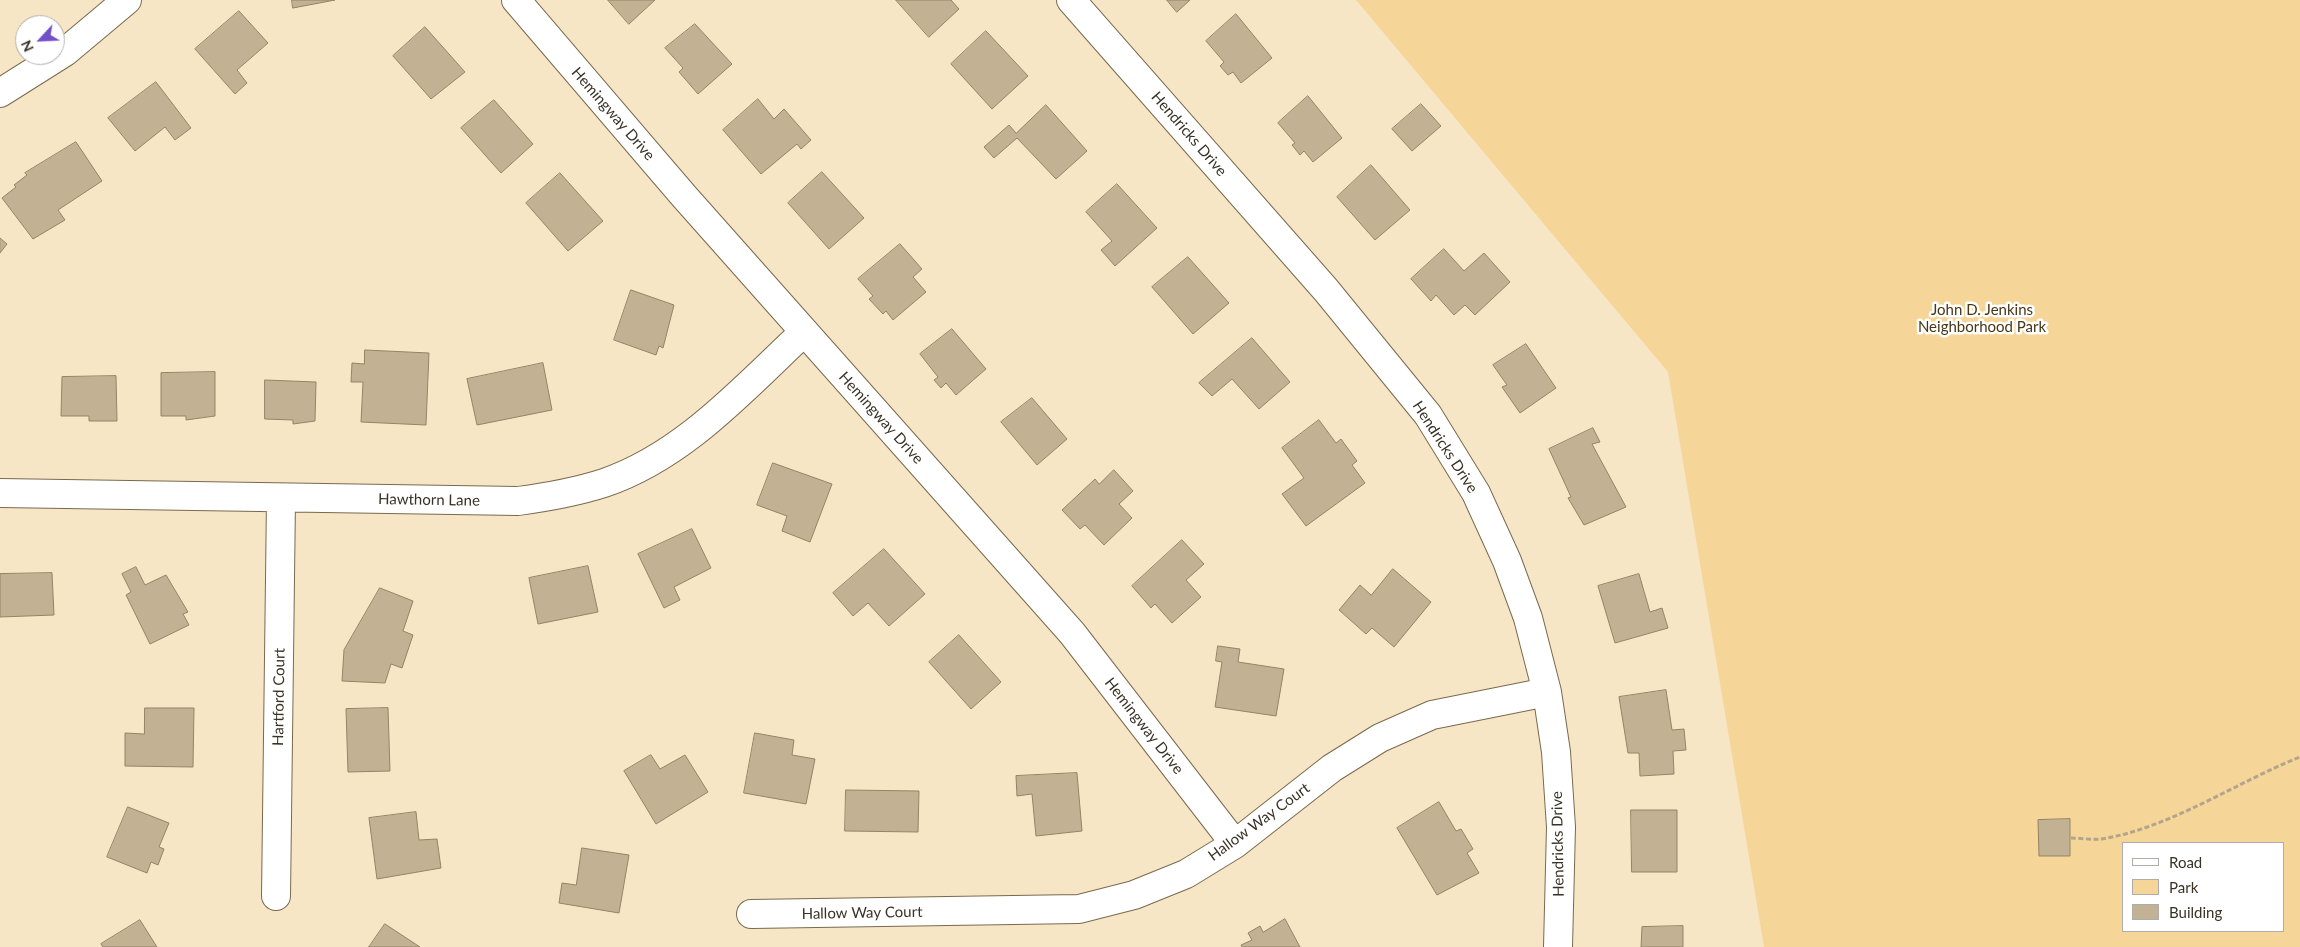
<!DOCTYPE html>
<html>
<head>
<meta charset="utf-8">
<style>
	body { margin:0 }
	#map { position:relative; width:2300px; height:947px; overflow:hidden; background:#f7e6c6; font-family:Lato,sans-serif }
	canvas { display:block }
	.legend { position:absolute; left:2122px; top:842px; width:162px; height:90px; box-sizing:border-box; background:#fff; border:1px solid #b0ada8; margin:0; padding:6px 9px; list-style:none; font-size:15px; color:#393226 }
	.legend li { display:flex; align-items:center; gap:10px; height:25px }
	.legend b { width:25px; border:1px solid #b0ada8 }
	.north { position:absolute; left:15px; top:15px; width:50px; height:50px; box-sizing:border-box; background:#fff; border:1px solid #b0ada8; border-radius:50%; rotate:245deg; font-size:14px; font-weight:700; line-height:20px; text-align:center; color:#393226 }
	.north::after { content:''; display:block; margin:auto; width:18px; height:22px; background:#754fc8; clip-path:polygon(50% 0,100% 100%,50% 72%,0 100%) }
</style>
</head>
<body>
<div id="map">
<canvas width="2300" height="947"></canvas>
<ul class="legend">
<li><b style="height:6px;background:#fff"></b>Road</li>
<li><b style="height:14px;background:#f5d698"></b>Park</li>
<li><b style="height:14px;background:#c2b293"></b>Building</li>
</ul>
<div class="north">N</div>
</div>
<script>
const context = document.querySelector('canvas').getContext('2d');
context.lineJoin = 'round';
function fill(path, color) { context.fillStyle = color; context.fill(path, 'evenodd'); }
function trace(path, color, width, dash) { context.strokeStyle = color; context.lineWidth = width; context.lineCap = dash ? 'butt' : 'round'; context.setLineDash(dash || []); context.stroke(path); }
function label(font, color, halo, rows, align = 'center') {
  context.font = font + ' Lato,sans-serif'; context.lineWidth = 5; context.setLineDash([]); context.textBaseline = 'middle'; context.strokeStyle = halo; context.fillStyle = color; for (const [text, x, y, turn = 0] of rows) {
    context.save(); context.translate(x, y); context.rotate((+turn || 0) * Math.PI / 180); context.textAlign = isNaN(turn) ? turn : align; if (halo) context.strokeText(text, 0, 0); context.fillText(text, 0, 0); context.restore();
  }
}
fill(new Path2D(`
	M1356,0h944v947h-536l-96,-575zM2124,843h160v88h-160z`), '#f5d698');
const building = new Path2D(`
	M292,0h43l-42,8z
	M608,0h47l-26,24z
	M896,0h55l8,9 -30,28z
	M1167,0h23l-13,12z
	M239,11l29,32 -31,27 10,13 -12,11 -40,-45z
	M1236,14l36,44 -31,25 -8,-11 -5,3 -8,-9 4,-4 -18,-21z
	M695,24l37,40 -34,30 -19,-22 4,-4 -18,-20z
	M425,27l40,45 -34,27 -38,-43z
	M986,31l42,45 -36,33 -41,-45z
	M156,82l35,46 -16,12 -10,-13 -30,24 -27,-33z
	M1308,96l34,42 -29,24 -9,-11 -4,4 -8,-10 3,-2 -17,-20z
	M758,99l16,20 10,-10 27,31 -10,9 -4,-5 -36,30 -38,-44z
	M494,100l39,44 -32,29 -40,-45z
	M1421,104l20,22 -29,25 -20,-22z
	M1046,105l41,46 -31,28 -39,-41 -23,20 -10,-11 25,-22 7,8z
	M76,142l26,39 -44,29 7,10 -32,19 -31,-41 14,-11 -2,-2 13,-10 -2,-2z
	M1371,165l39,45 -35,30 -38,-43z
	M822,172l42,46 -35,31 -41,-46z
	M560,173l43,48 -35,30 -42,-48z
	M1117,184l40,44 -42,38 -14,-16 11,-9 -26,-29z
	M0,238l7,6 -7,9z
	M900,244l22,25 -9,8 13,15 -33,28 -7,-9 -3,3 -14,-15 4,-3 -15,-17z
	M1444,249l20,22 20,-18 26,29 -35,33 -10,-10 -11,10 -18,-20 -5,6 -20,-22z
	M1188,257l41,46 -36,31 -41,-47z
	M631,290l43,15 -11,43 -4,-2 -3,9 -42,-15z
	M952,329l34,40 -30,26 -10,-12 -5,5 -7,-8 4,-3 -18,-23z
	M1252,338l38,44 -31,27 -27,-30 -20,17 -13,-13z
	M1526,344l30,44 -36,25 -18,-26 5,-2 -14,-20z
	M365,350l64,3 -3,72 -65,-3 2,-40h-12l1,-19 12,1z
	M543,363l9,47 -75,15 -10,-46z
	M215,372v44l-29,4v-4h-25v-43z
	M116,376l1,45h-28v-5h-28l1,-39z
	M265,380l51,2 -1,39 -22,3v-4l-28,-1z
	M1032,398l35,41 -30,26 -36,-43z
	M1319,420l17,23 5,-4 16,22 -5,4 13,18 -59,43 -24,-32 22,-16 -22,-30z
	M1593,428l7,14 -8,2 34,63 -42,18 -16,-27 3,-1 -22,-48z
	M773,463l59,21 -22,58 -28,-11 5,-15 -30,-11z
	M1114,470l19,21 -14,13 13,14 -28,27 -19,-20 -5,4 -18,-19 33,-31 4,5z
	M692,529l19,39 -37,19 6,13 -16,8 -26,-54z
	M1182,540l22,24 -18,16 15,17 -29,26 -17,-19 -4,4 -19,-22z
	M884,549l41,45 -36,32 -21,-23 -15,13 -20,-23z
	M588,566l10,46 -60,12 -9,-46z
	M136,567l9,18 21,-10 22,37 -5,2 6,11 -39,19 -24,-49 5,-3 -9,-18z
	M1393,569l38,33 -37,45 -22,-19 -6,6 -27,-24 21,-25 11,10z
	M52,573l2,42 -54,2v-43z
	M1639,574l11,38 12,-4 6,20 -53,15 -17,-57z
	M380,588l33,13 -10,30 10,4 -11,33 -11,-4 -6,19 -43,-2 2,-31z
	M959,635l42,47 -30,27 -42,-47z
	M1218,646l22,3 -2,13 46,7 -8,47 -61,-9 7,-45 -6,-1z
	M1666,690l6,40 12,-1 2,21 -13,1 1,23 -34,2 -1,-23h-11l-9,-56z
	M145,708h49l-1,59 -68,-1v-33l19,1z
	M388,708l2,63 -42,1 -2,-63z
	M755,733l39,7 -2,15 23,4 -9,45 -62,-11z
	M651,755l9,14 25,-14 23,37 -52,32 -32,-53z
	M1077,773l5,58 -46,5 -4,-42 -15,2 -1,-20z
	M846,790l73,1 -1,41 -73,-1z
	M1439,802l17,29 5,-2 12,20 -6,4 12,20 -42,22 -40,-67z
	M128,807l41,16 -10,24 5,2 -6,16 -7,-3 -4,11 -40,-16z
	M1631,810h46v62h-45z
	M416,812l3,28 18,-1 4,29 -64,11 -8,-61z
	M2070,819v37h-31l-1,-36z
	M582,848l47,7 -10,58 -60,-10 3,-20 14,2z
	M1285,919l15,28h-58l-1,-2 11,-5 -4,-7 12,-7 3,6z
	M140,920l17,27h-54l-2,-3z
	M385,924l35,23h-51z
	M1683,926v21h-42l1,-20z`);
fill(building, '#c2b293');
trace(building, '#938467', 1);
const minor = new Path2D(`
	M516,0l167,195 389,438 163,211
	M1071,0l255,290 102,125 48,78 31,68 21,57 19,74 9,60 5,75 -3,120
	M0,93l65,-41 62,-52
	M0,493l518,8c30,-4 58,-9 86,-18 80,-27 140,-95 200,-151
	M276,896l5,-397
	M751,914l328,-5 55,-14 52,-21 49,-30 97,-76 48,-30 52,-23 115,-23`);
trace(minor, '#796a4e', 30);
trace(new Path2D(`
	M2071,838c9,0 21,2 30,1 67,-10 136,-57 199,-82`), '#b2a58c', 3, [5, 2.5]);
trace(minor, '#fff', 28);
label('15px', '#393226', '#fff', [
	["Hemingway Drive",613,114,49],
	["Hendricks Drive",1189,134,49],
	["Hemingway Drive",881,418,48],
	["Hendricks Drive",1445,447,57],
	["Hawthorn Lane",429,500,1],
	["Hartford Court",279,697,-89],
	["Hemingway Drive",1144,726,52],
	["Hallow Way Court",1259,822,-36],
	["Hendricks Drive",1558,844,-91],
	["Hallow Way Court",862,913,-1]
]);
label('15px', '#473716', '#fff', [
	["John D. Jenkins",1982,310],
	["Neighborhood Park",1982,327]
]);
</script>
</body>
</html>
